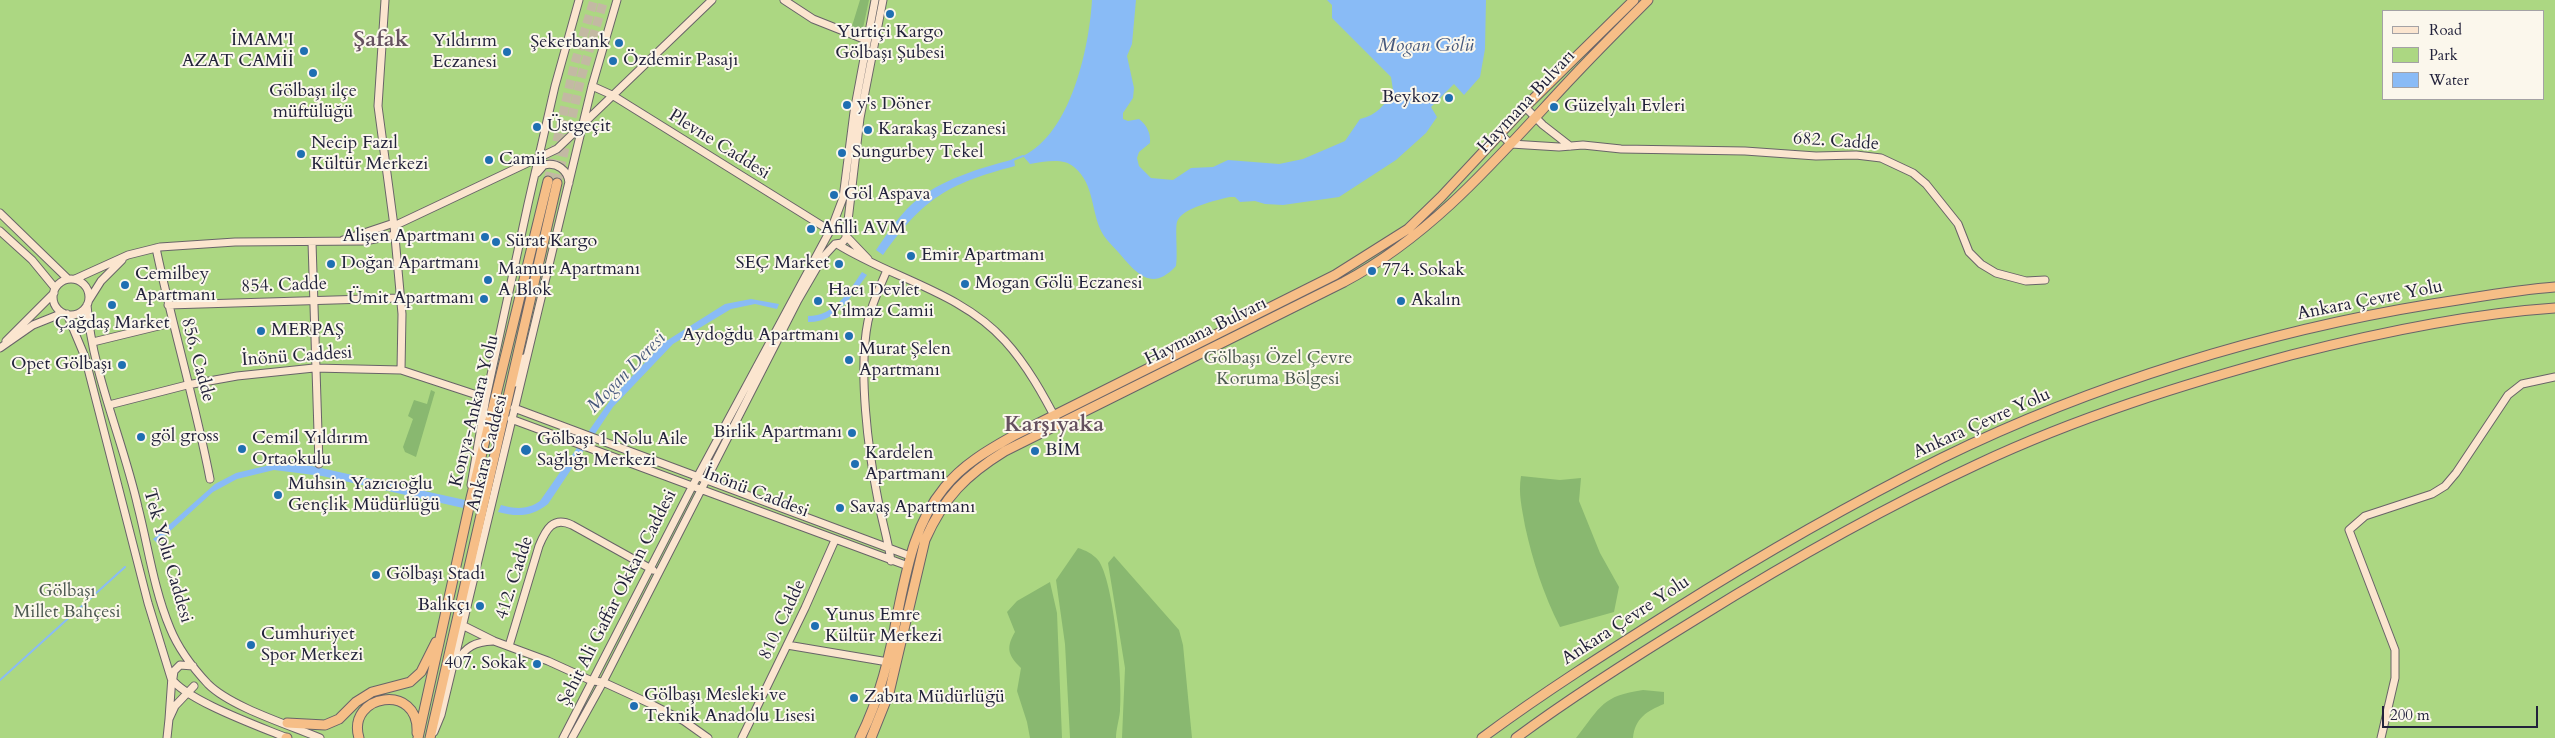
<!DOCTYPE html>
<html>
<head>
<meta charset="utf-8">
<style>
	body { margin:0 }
	#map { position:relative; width:2555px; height:738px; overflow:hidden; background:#ebdfbd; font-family:Cardo,serif }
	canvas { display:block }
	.legend { position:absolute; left:2382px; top:10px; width:162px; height:90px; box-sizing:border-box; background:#fbf7ec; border:1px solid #a4a2a5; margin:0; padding:6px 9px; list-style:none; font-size:15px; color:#22223b }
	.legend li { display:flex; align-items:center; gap:10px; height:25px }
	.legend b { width:25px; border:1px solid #a4a2a5 }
	.scale { position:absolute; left:2382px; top:706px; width:156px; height:22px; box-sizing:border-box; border:2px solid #22223b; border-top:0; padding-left:6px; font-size:15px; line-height:18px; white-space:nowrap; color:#22223b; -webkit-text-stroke:4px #fbf7ec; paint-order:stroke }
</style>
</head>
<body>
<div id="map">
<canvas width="2555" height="738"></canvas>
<ul class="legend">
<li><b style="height:6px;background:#fbe5cf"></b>Road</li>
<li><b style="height:14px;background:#acd782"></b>Park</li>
<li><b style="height:14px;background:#89bbf6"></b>Water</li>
</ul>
<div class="scale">200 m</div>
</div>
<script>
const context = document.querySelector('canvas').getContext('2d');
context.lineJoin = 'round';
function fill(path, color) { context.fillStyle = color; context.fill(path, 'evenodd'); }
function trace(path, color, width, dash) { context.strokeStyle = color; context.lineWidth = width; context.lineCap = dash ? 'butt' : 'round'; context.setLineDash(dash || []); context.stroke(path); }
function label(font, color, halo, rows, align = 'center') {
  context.font = font + ' Cardo,serif'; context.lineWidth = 4; context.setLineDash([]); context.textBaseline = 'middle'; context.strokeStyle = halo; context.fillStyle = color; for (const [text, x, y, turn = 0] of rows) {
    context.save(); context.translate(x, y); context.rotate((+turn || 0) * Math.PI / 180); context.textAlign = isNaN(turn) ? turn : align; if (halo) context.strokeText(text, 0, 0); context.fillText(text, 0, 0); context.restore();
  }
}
fill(new Path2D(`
	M0,0h2555v738h-2555zM2384,11h160v88h-160z`), '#acd782');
fill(new Path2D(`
	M860,0h9l-7,33 -8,1 -16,-7 1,-3 13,2z
	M431,390l4,2 -19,65 -11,-5 -2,-5 10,-28 -5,-3 6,-16 13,4z
	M1521,476l39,4 21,-2 -2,23 21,52 19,34 -5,25 -54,15c-17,-34 -27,-65 -35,-101 -3,-18 -7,-32 -4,-50z
	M1078,548c7,2 15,6 20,12 16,20 25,124 22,151 -1,10 -4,18 -4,27h-46l-5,-94 -9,-64z
	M1114,556l65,74 4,15 9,93h-70l3,-70 -17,-105z
	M1050,582l7,31 5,125h-32l-3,-16 -10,-31 4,-23c-12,-12 -16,-19 -6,-36l-8,-20 10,-11z
	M1643,690l21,2v12c-17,7 -29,14 -31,34h-57c25,-32 26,-42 67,-48z`), '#89b870');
fill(new Path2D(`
	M1092,0h44l-4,44 -5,12 7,32 -1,10 -10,15v6l5,2 11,-2c8,6 12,15 11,24l-11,9 -2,6 2,8 12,12 22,2 18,-12 22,-1 15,-7 51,4 24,-5 42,-18 15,-22c17,-4 25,-14 33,-29l-2,-13 -59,-59v-13l-5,-5h159l-1,49 -5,28 -16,18 -10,-11 -23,23 6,10 -11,16 -30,27 -57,37 -56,8 -18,-1 -10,-3 -15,1 -5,-5h-5c-13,3 -49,11 -53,25 -2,7 1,33 -1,44 -24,26 -39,8 -57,-13 -5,-6 -11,-11 -15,-17 -14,-22 -8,-51 -30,-69 -11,-10 -31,-5 -44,-3l-7,-8c48,-23 66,-107 69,-156z
	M1014,159l1,7c-68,18 -91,32 -132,89l-7,-5c11,-16 22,-33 36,-46 29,-25 66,-35 102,-45z
	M862,272l5,3c-16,21 -30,48 -59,47v-6c27,0 40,-24 54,-44z
	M751,299l28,5 -2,5 -22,-5 -24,5 -58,35 -60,63 -65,97c-16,13 -31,13 -50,8l3,-7c15,4 26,5 39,-4l71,-102 52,-56 62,-39z
	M274,464l38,2 153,34 -2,8 -141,-32 -48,-6 -37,9 -24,13 -56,51 -4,-4 62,-55 21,-11z`), '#89bbf6');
trace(new Path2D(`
	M1013,160l10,-4
	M0,680l125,-113`), '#89bbf6', 2);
trace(new Path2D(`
	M548,181l26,-115 20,-66
	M557,183l24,-105 23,-78`), '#c3b9a3', 9, [9, 4.5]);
const secondary = new Path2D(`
	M385,0l-7,106 16,120 8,88 -1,56
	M784,0l29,19 53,21
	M592,86l20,9 217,135
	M1525,107l18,18 27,21
	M1500,134l11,10 48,3 24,-2 38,4 124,2 71,5 40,-1 25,3 32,15 13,11 32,40 11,28 12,12 15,9 30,8 19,-1
	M537,173l7,-8c13,-3 24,5 25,18
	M0,213l68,66
	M394,226l163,-77 155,-149
	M0,231l32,29 23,28
	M846,236l22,23
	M343,240l51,-17
	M312,242l7,222
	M837,244c54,34 124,48 168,97 22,24 39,55 54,84
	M156,248c16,77 39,153 54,231
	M887,270c-7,17 -15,33 -19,51 -10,49 0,129 10,179 4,21 10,40 13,61
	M75,279l53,-24 32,-8 75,-5 130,-1 30,-6
	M53 297a18 18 0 1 1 36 0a18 18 0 1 1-36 0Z
	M89,300l12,-19 21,-21
	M87,305c5,68 36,135 51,202 10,39 16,83 32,121 8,20 23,40 38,56 23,23 81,41 112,54
	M168,305l232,-7
	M67,314l18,43 63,246 23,75c14,22 90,49 116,60
	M6,341l48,-48
	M93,342l78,-19
	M0,348l33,-23 30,-12
	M515,383l9,-25
	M109,405l78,-20 50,-9 77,-8 87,2 85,28
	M514,408l396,148
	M511,419l397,147
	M471,485l15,-87 42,-194 27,-118 24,-86
	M462,625l32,16 54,20 44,20 11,1 48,22 33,17 24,17
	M787,645l101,17
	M509,646l30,-100c7,-17 14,-30 33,-21l81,45
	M456,663c10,-17 19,-21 37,-22
	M172,676l-3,43 6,-13 19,-20
	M173,678l1,-7 6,-6 13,1
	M434,732l7,-17 151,-629 25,-86
	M167,738l2,-19
	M563,738l130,-253 139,-258 11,-29 11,-86 21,-112
	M572,738l31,-56 195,-382 25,-43 12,-13 7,-1 4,-5 14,-120 23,-118
	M742,738l63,-130 30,-68
	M2381,738l14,-60v-28l-46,-120 16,-14 67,-22 13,-8 11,-13 52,-78 14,-11 33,-7`);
const highway = new Path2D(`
	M287,723l38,2 14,-6 17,-17 16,-10 38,-10 11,-10 15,-30
	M286,738h1
	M359,738c-13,-44 61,-56 58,-5
	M418,738l53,-240 77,-317
	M430,738l127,-555
	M860,738c20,-40 30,-83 38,-127 9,-43 17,-88 46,-123 18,-23 44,-38 69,-52l322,-161 73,-46 33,-32 84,-90 109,-107
	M871,738l18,-45 36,-153c19,-43 41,-65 80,-89l339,-169c90,-48 156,-127 224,-200 26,-28 53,-55 80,-82
	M1482,738c62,-46 127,-87 192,-128 87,-55 176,-106 268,-152 151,-74 324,-127 490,-154 41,-6 82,-14 123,-17
	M1516,738c58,-43 120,-82 182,-120 90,-56 183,-109 280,-154 100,-47 206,-80 313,-109 86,-22 175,-41 264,-47`);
trace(secondary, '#686468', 9);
trace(highway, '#686468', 11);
trace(secondary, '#fbe5cf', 7);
trace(highway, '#f6be87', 9);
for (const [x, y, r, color] of [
	[890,14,5,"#1f6fb2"],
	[619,43,5,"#1f6fb2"],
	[304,51,5,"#1f6fb2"],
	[507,52,5,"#1f6fb2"],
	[613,61,5,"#1f6fb2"],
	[313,73,5,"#1f6fb2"],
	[1449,98,5,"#1f6fb2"],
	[847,105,5,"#1f6fb2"],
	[1554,107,5,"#1f6fb2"],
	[537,127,5,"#1f6fb2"],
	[868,130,5,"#1f6fb2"],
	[842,153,5,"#1f6fb2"],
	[301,154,5,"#1f6fb2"],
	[489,160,5,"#1f6fb2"],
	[834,195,5,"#1f6fb2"],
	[811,229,5,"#1f6fb2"],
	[485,237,5,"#1f6fb2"],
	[496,242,5,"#1f6fb2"],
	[911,256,5,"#1f6fb2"],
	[331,264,5,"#1f6fb2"],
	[839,264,5,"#1f6fb2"],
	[1372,271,5,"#1f6fb2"],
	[488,280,5,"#1f6fb2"],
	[965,284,5,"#1f6fb2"],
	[125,285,5,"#1f6fb2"],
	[484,299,5,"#1f6fb2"],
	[818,301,5,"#1f6fb2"],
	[1401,301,5,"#1f6fb2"],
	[112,305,5,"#1f6fb2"],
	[261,331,5,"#1f6fb2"],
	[849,336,5,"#1f6fb2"],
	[849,360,5,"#1f6fb2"],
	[122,365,5,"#1f6fb2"],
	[852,433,5,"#1f6fb2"],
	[141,437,5,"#1f6fb2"],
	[242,449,5,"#1f6fb2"],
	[526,450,6,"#1f6fb2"],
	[1035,451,5,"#1f6fb2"],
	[855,464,5,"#1f6fb2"],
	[278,495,5,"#1f6fb2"],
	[840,508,5,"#1f6fb2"],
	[376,575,5,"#1f6fb2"],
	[480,606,5,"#1f6fb2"],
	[815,626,5,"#1f6fb2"],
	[251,645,5,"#1f6fb2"],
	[537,664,5,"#1f6fb2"],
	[854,698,5,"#1f6fb2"],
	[634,706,5,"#1f6fb2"]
]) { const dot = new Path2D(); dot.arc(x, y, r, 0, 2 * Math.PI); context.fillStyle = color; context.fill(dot); trace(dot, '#fbf7ec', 2); }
label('18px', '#22223b', '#fbf7ec', [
	["Yurtiçi Kargo",890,33,"center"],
	["Gölbaşı Şubesi",890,54,"center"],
	["İMAM'I",294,41,"right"],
	["AZAT CAMİİ",294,62,"right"],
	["Yıldırım",497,42,"right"],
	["Eczanesi",497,63,"right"],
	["Şekerbank",609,43,"right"],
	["Özdemir Pasajı",623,61],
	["Gölbaşı ilçe",313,92,"center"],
	["müftülüğü",313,113,"center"],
	["Beykoz",1439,98,"right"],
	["y's Döner",857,105],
	["Güzelyalı Evleri",1564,107],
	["Üstgeçit",547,127],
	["Karakaş Eczanesi",878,130],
	["Necip Fazıl",311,144],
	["Kültür Merkezi",311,165],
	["Sungurbey Tekel",852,153],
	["Camii",499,160],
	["Göl Aspava",844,195],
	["Afilli AVM",821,229],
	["Alişen Apartmanı",475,237,"right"],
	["Sürat Kargo",506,242],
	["Emir Apartmanı",921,256],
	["Doğan Apartmanı",341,264],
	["SEÇ Market",829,264,"right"],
	["Mamur Apartmanı",498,270],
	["A Blok",498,291],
	["774. Sokak",1382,271],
	["Cemilbey",135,275],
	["Apartmanı",135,296],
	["Mogan Gölü Eczanesi",975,284],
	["Hacı Devlet",828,291],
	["Yılmaz Camii",828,312],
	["Ümit Apartmanı",474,299,"right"],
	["Akalın",1411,301],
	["Çağdaş Market",112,324,"center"],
	["MERPAŞ",271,331],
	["Aydoğdu Apartmanı",839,336,"right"],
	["Murat Şelen",859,350],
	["Apartmanı",859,371],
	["Opet Gölbaşı",112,365,"right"],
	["Birlik Apartmanı",842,433,"right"],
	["göl gross",151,437],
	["Cemil Yıldırım",252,439],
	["Ortaokulu",252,460],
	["Gölbaşı 1 Nolu Aile",537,440],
	["Sağlığı Merkezi",537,461],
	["BİM",1045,451],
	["Kardelen",865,454],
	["Apartmanı",865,475],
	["Muhsin Yazıcıoğlu",288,485],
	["Gençlik Müdürlüğü",288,506],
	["Savaş Apartmanı",850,508],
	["Gölbaşı Stadı",386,575],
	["Balıkçı",470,606,"right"],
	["Yunus Emre",825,616],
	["Kültür Merkezi",825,637],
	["Cumhuriyet",261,635],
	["Spor Merkezi",261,656],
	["407. Sokak",527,664,"right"],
	["Gölbaşı Mesleki ve",644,696],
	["Teknik Anadolu Lisesi",644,717],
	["Zabıta Müdürlüğü",864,698]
], 'left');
label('18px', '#22223b', '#fbf7ec', [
	["Haymana Bulvarı",1527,102,-47],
	["682. Cadde",1836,142,4],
	["Plevne Caddesi",719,145,32],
	["854. Cadde",284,286,-2],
	["Ankara Çevre Yolu",2370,301,-11],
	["Haymana Bulvarı",1206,332,-26],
	["İnönü Caddesi",297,357,-4],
	["856. Cadde",197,360,75],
	["Konya-Ankara Yolu",475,411,-76],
	["Ankara Çevre Yolu",1982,424,-24],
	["Ankara Caddesi",488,453,-76],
	["İnönü Caddesi",756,493,21],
	["Tek Yolu Caddesi",167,556,74],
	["412. Cadde",515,578,-72],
	["Şehit Ali Gaffar Okkan Caddesi",618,598,-63],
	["810. Cadde",783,620,-65],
	["Ankara Çevre Yolu",1626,621,-33]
]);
label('18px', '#4b5850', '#fbf7ec', [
	["Gölbaşı Özel Çevre",1278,359],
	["Koruma Bölgesi",1278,380],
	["Gölbaşı",67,592],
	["Millet Bahçesi",67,613]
]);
label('italic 19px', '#46587c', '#fbf7ec', [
	["Mogan Gölü",1426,47],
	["Mogan Deresi",627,373,-46]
]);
label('bold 22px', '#655160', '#fbf7ec', [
	["Şafak",381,41],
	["Karşıyaka",1054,426]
]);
</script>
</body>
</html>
